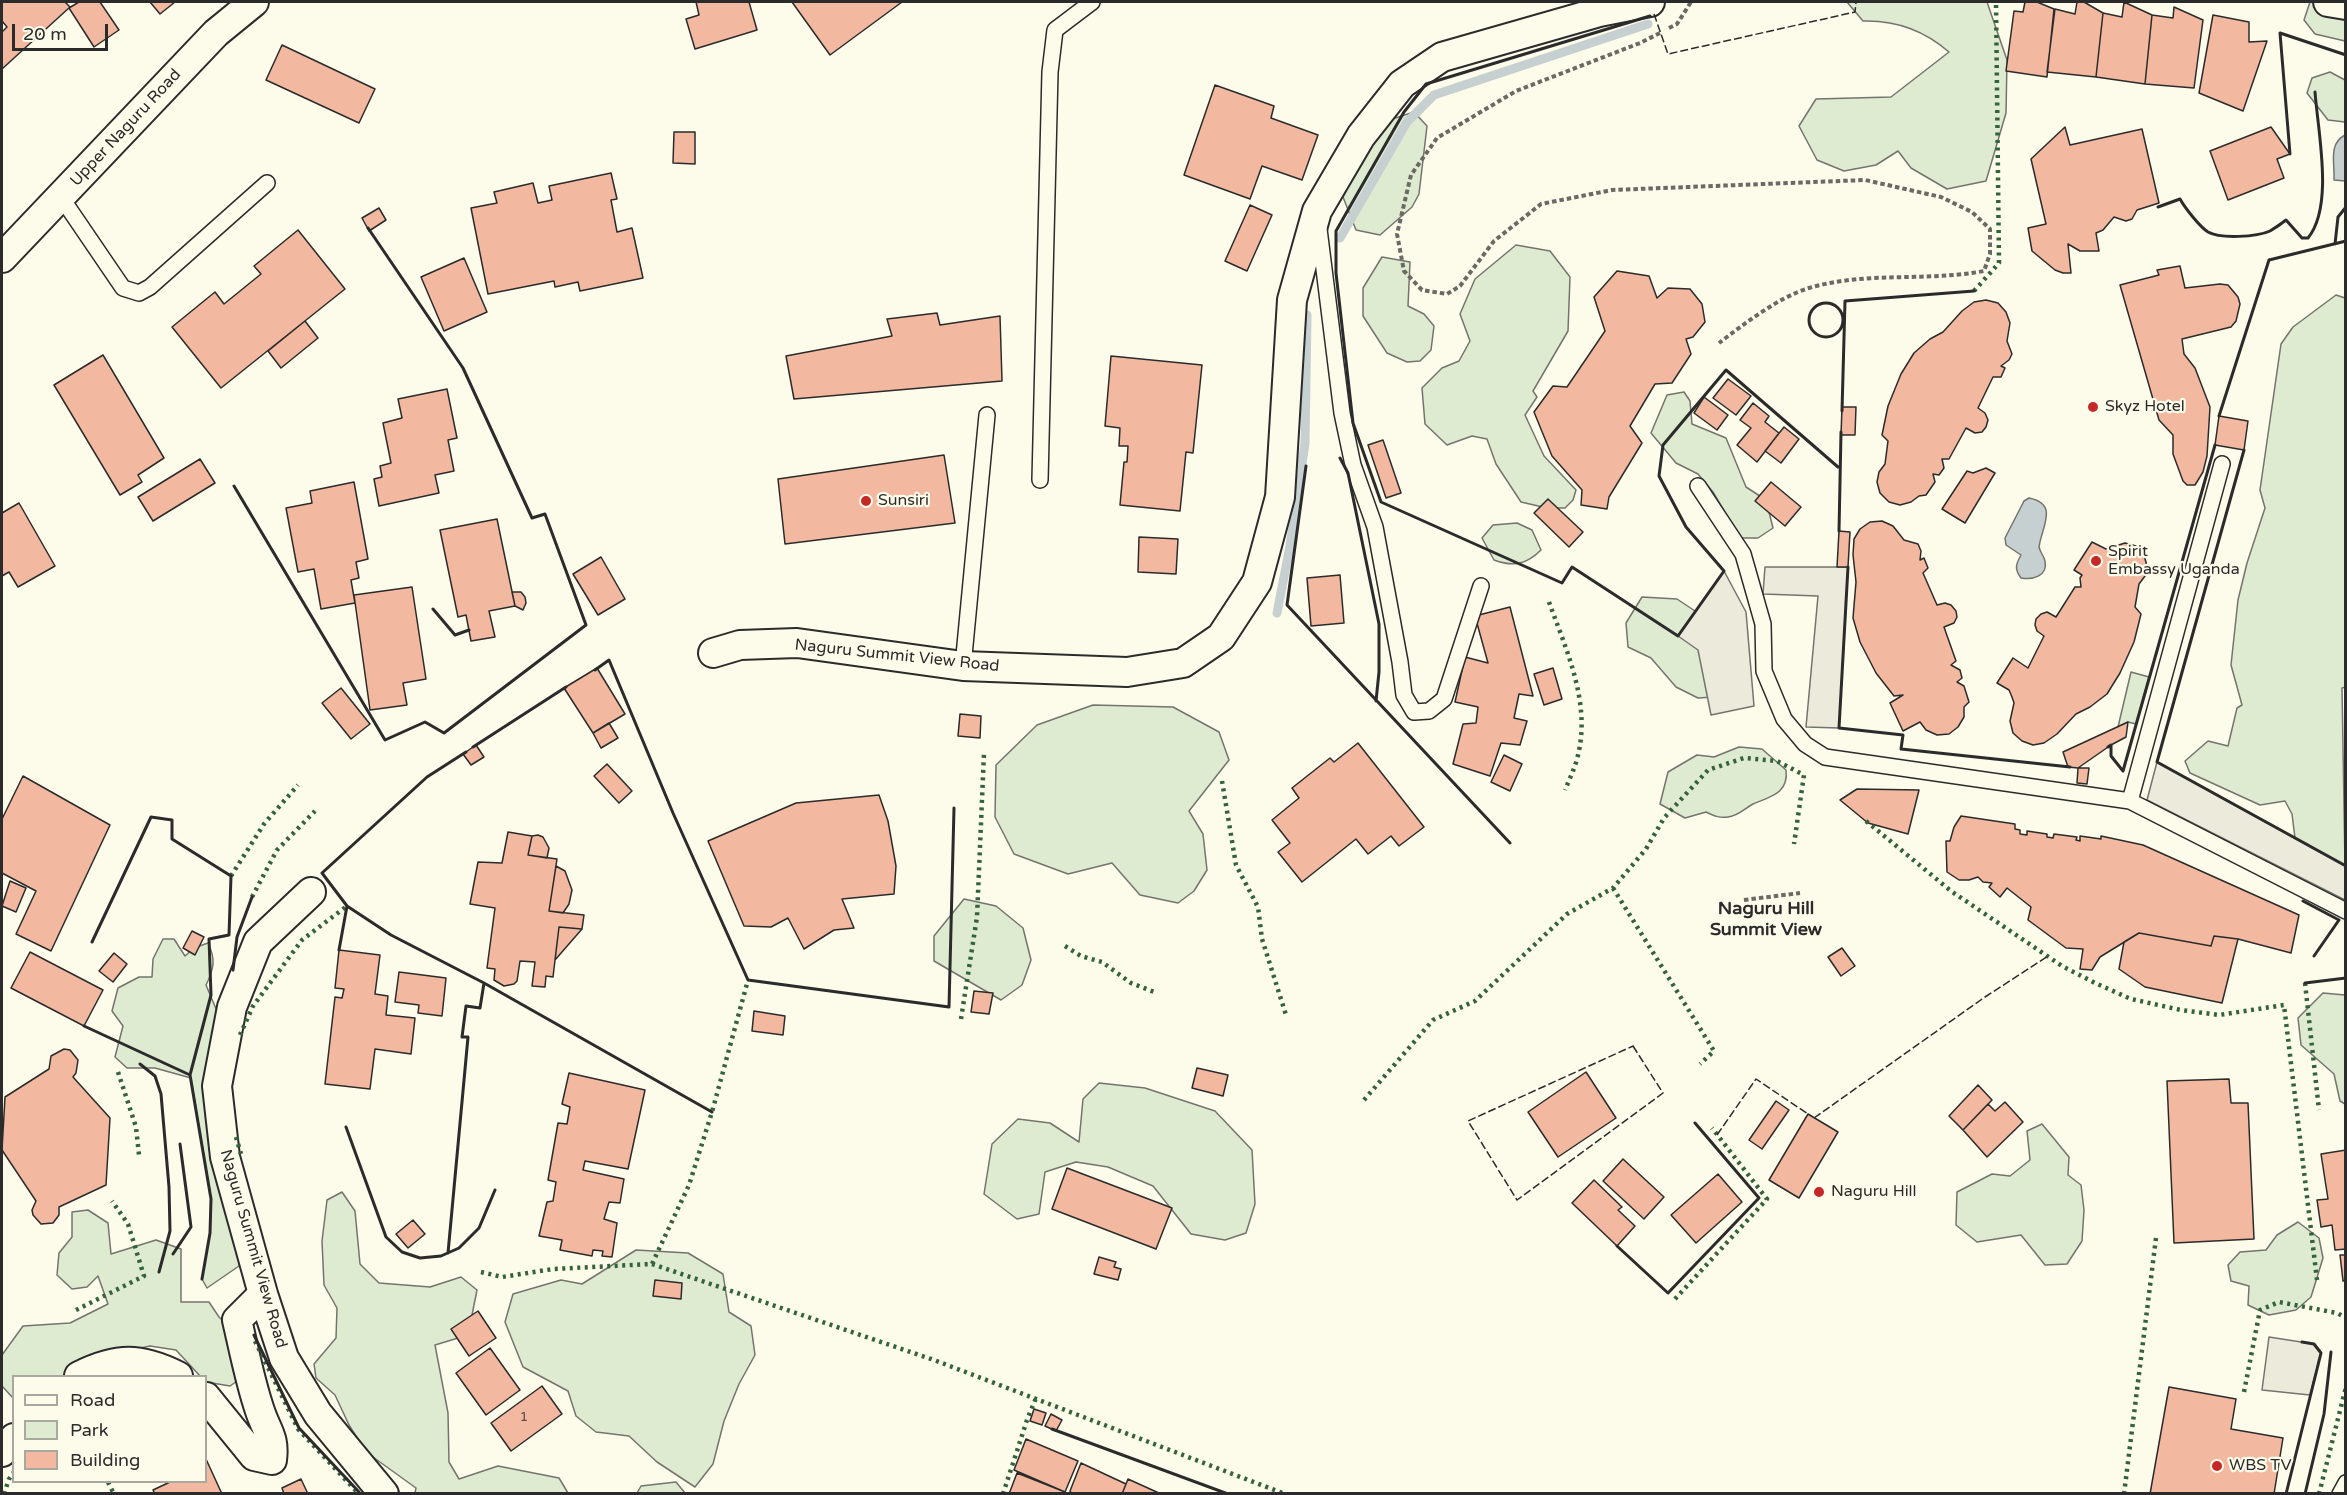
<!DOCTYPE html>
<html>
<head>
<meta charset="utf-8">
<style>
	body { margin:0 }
	#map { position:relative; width:2347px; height:1495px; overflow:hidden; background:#fdfbea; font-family:"Varela Round",sans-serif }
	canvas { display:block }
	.frame { position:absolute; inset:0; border:3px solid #2b2b2b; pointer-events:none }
	.legend { position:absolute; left:12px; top:1375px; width:195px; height:108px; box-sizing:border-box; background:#fdfbea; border:2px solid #a9a89e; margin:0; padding:8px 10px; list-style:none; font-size:18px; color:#2b2b2b }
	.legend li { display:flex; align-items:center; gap:12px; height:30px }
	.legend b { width:30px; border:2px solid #a9a89e }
	.scale { position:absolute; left:12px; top:24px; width:96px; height:27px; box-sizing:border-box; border:3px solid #2b2b2b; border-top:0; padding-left:8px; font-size:18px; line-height:21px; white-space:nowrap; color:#2b2b2b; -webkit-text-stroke:4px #fdfbea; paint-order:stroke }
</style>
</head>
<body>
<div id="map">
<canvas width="2347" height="1495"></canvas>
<div class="frame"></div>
<ul class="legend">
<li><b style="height:8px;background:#fdfbea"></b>Road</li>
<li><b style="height:16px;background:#deebd1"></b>Park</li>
<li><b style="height:16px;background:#f2b8a0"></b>Building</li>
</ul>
<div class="scale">20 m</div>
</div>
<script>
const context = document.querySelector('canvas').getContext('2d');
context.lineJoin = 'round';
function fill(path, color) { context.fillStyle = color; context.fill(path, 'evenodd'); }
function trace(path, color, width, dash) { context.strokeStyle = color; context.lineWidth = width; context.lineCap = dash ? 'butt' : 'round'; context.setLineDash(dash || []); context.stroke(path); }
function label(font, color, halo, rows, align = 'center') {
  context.font = font + ' "Varela Round",sans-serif'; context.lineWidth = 4.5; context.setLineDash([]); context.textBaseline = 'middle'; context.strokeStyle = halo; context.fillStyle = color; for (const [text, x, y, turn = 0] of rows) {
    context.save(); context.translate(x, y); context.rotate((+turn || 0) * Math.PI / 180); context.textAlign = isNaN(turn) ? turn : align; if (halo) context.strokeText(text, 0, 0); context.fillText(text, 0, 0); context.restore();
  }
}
const green = new Path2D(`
	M1847,2h140l20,58 -1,53 -20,68 -39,8 -36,-21 -13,-17 -22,14 -32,6 -27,-11 -18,-34 17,-27 75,-2 58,-45c-24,-21 -52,-32 -86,-31z
	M2310,2h35v39l-30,-7 -11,-14z
	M2330,72l15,8v42l-17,-2 -21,-27 5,-15z
	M1414,112l13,14 -8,68 -7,13 -32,28 -24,-5 -13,-33 20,-41 26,-36z
	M1516,245l34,6 20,26 -2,54 -35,60 4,6 -12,18 19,41 32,34 -3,10 -8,8h-18l-26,-6 -25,-38 -9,-25 -15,-3 -25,9 -22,-21 -3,-36 20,-20 17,-7 11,-20 -10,-27 15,-35z
	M1382,257l28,5 -2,44 16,8 10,12 -3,24 -11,11 -13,1 -20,-9 -24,-37v-28z
	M2336,295l9,3 1,389 -4,1 3,178 -50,-28 -3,-24 -7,-13 -25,4 -70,-32 -5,-12 23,-20 20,5 9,-38 5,-3 -11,-40 7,-65 9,-37 18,-55 -5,-18 21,-146 12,-17z
	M1684,392l6,9 2,23 34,14 20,49 20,13 7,28 -15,10h-18l-27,-46 -15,-18 -22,-11 -25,-30 16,-38z
	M1517,523l15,7 9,20c-15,15 -28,17 -47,10l-12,-22 11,-13z
	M1642,597l35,2 27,18 25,79 -31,2 -22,-11 -25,-29 -23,-11 -2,-24z
	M2131,672l18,5 -13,47 -8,-2 -10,5z
	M1093,705l80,2 46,25 10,28 -40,51 14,23 4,36 -13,21 -16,12 -38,-8 -28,-32 -44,11 -54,-20 -19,-37 1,-52 41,-40z
	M1739,747l23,2 24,21c3,24 -17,27 -33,34 -8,4 -15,12 -25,13 -9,1 -14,-1 -22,-5l-21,6 -25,-14 8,-32 29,-17 17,2z
	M964,899l32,7 27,22 8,32 -9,25 -21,15 -67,-39v-25z
	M163,939h11l11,17 9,-8 14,-5c8,16 6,26 -2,42l13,31 21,243 -1,7 -32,22 -5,-9 8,-46 1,-34 -20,-121 -36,-10h-28l-12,-11 8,-31 -11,-15 6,-23 21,-11h13l1,-18z
	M2323,993l22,2v109l-5,-3 -6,-27 -33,-29 -3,-27z
	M1099,1083l46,5 70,23 37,39 3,54 -9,29 -21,7 -34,-6 -38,-48 -45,-19 -32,-5 -31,10 -6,42 -22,5 -33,-25 8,-50 26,-25 32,4 29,19 4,-43z
	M2042,1124l27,33 -1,18 13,10 3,25 -2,31 -15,23 -22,1 -24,-30 -44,7 -21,-17 1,-33 35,-18 18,2 20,-16 -3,-29z
	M342,1192l13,19 5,53 19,19 51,4 31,-10 16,13 -9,45 -33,10 13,68 1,49 10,17 39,-13 61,12 9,15h-153l1,-5 -50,-36 -17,-27 -14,-30 -19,-17 -2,-14 22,-26 1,-30 -13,-23 -2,-44 5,-41z
	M88,1210l20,13 3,31 45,-14 25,9v53h28l10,15 33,32 4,19 -26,18 -24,-4v-6h-6l-24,-26 -26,-4 -48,10 1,20h-89l-1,22 -11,-12v-31l21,-29 47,-3 38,-19 -10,-28 -11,11 -15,2 -15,-14 2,-22 13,-16v-25z
	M2298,1222l21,16 4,20 -12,39 -15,13 -27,5 -21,-10 1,-19 -18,-5 -3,-16 12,-13 26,-2 11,-15z
	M636,1250l52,3 35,21 6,38 22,14 4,29 -16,29 -15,37 -11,43 -18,23 -38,-25 -28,-26 -33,-4 -20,-16 -8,-25 -45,-24 -18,-45 8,-28 48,-14 21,4z
	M676,1482l9,11h-48l4,-7z`);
fill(green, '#deebd1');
trace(green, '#74746e', 1.5);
const parking = new Path2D(`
	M1765,567h83l-9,161 -33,-1 12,-131 -55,-2z
	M1724,571l22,41 8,94 -43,9 -13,-65 -20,-14z
	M2157,762l188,104v34l-198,-100z
	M2269,1337l45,7 7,9 -11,42 -48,-5z`);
fill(parking, '#eceadb');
trace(parking, '#74746e', 1.5);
const water = new Path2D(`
	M2345,135v46l-11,-1c1,-17 -6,-36 11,-45z
	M2029,498c30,6 13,28 10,49 1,5 5,9 6,14 3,15 -12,19 -24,17 -7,-9 -5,-14 0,-23l-15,-10 -1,-7 19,-37z`);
fill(water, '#c7d0d0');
trace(water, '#74746e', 1.5);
trace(new Path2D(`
	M1340,238l67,-116 27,-27 214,-71
	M1277,613l13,-67 15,-103 2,-128`), '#c7d0d0', 9);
const building = new Path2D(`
	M2,2h63l5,5 -68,62v-37l5,-5 -5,-6z
	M79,2h21l19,28 -25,17 -25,-39z
	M150,2h25l-15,12z
	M696,2h53l8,28 -62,19 -9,-30 13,-4z
	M792,2h110l-72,53z
	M2025,2h12l17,7 -7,68 -41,-6 8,-60 9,1z
	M2077,2h7l19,11 -7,64 -49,-5 8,-63 20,5z
	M2124,2l28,13 -7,69 -49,-7 7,-64 19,4z
	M2174,7l29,13 -9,68 -49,-4 7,-69 21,3z
	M2213,15l36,7v20l18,-1 -24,70 -44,-18z
	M282,45l93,44 -16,34 -93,-43z
	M1215,85l59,21 -3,12 47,17 -16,45 -40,-14 -12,33 -66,-24z
	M2065,127l5,18 72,-16 17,74 -22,7 -5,9 -6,2 -12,-4 -11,13 -7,3 3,18h-19l-12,-7 3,29h-8l-8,-3 -23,-19 -4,-23 18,-4 -15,-65z
	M2271,127l19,27 -13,5 7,19 -56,22 -18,-49z
	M674,132h21v32l-22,-1z
	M611,173l6,26 -6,1 6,32 15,-4 11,50 -63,13 -2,-9 -23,5 -1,-6 -66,13 -17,-86 26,-5 -3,-11 39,-9 5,20 14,-3 -3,-14z
	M1250,205l22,10 -25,56 -22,-10z
	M379,208l7,12 -17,11 -7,-13z
	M298,230l47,59 -124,99 -49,-61 43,-35 9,12 37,-30 -7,-8z
	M464,258l23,54 -43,19 -23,-54z
	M2180,266l5,22 35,-4 8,1 10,12 2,7 -4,17 -5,6 -49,12 2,15 11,14 15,39 -3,49 -4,16 -8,13h-8l-4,-4 -10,-27v-19l-14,-15 -39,-135 39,-10 -2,-5z
	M1617,271l32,5 8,22 11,-10 22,1 12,15 3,18 -12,15 -7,2 5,15 -19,29 -17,1 -25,42 12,17 -33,54 -2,12 -26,-4 1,-15 -30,-34 -18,-44 19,-26 14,1 38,-56 -11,-34z
	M1986,300l12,3 8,9 4,11 -3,18 5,13 -3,6 -8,6 4,2 -4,9h-8l-15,31 7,5 3,7 -2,7 -4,5 -7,1 -9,-5 -17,31h-7l2,9 -5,7 -6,-1 2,8 -9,13 -7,1 -8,6 -11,3 -11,-3 -9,-9 -3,-11 2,-10 6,-8 3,-23 -6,-6 6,-29 13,-32 13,-21 16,-14 13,-7 19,-21 12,-9z
	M937,313l3,12 60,-9 2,65 -208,18 -8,-43 106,-20 -5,-17z
	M305,321l13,17 -37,30 -13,-17z
	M103,355l61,103 -26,17 4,7 -22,13 -66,-110z
	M1111,356l91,9 -9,88 -7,-1 -6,59 -60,-6 4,-43h3l1,-16h-9l1,-18 -15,-2z
	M1728,379l23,17 -15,19 -23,-17z
	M447,389l10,49 -9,2 6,31 -19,4 4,18 -60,13 -5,-27 8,-2 -2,-11 11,-3 -8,-40 19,-5 -4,-19z
	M1704,397l24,18 -11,15 -23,-17z
	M1753,403l16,13 -4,6 14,11 -22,29 -20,-17 14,-17 -11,-8z
	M1842,407h14l-1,28h-14z
	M2219,416l29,5 -4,29 -29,-5z
	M1784,427l15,12 -18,24 -16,-12z
	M1383,440l18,53 -15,5 -18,-53z
	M944,455l11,68 -170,21 -7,-65z
	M200,459l15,24 -62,38 -15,-24z
	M1986,468l9,5 -30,50 -23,-14 25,-38 6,2z
	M354,482l14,77 -12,3 3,16 -8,2 4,23 -34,6 -7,-40 -16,3 -12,-64 26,-5 -2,-12z
	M1771,482l30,25 -16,19 -30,-25z
	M1548,499l35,33 -14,15 -35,-34z
	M19,503l36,63 -37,21 -9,-15 -7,4v-63z
	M497,519l18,87 -26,5 6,26 -24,4 -5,-26 -8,2 -18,-87z
	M1882,521l11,5 11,14 14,4 3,7 -1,9 4,-2 4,10 -5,5 14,32 8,-2 6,2 5,6 1,6 -3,6 -10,4 12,34 -5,4 9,5 2,8 -5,4 7,4 5,16 -5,5v10l-6,10 -9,7 -12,1 -11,-5 -6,-8 -17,9 -13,-28 13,-8 -9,1 -18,-23 -16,-31 -7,-24 3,-36 -3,-27 1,-16 6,-10 10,-7z
	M1839,531l11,1 -2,35h-11z
	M1139,537l39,2 -2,35 -38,-2z
	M2092,542l14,7 19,-6 11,3 8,9 3,11 -2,10 -6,8 -4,23 6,7 -7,28 -14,31 -13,21 -17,13 -14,7 -19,20 -13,9 -11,2 -11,-4 -9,-8 -3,-12 4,-18 -2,-6 -3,-7 -12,-7 16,-25 15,10 16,-32 -7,-5 -2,-6 1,-6 5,-5 6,-2 9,5 19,-30h6l-1,-9 2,-3 -8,-5z
	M601,557l24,42 -27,16 -25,-41z
	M1340,575l4,48 -33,3 -4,-48z
	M412,587l14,92 -23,4 4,22 -37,5 -16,-115z
	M512,592h9l4,5 1,6 -3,7 -8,-4z
	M1510,607l23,89 -14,-2 -5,24 13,3 -7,24 -19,-2 -11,33 -37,-12 10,-40 13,-1 2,-16 -23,-5 10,-45 23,6 -13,-47z
	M597,668l28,46 -32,19 -29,-45z
	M1553,668l9,31 -18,6 -10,-31z
	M341,688l29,36 -19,15 -29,-36z
	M960,714l21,2 -1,22 -22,-2z
	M2128,722l-2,15 -15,8 -33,23 -10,-1 -5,-15z
	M609,723l9,15 -17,10 -8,-15z
	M1358,743l66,84 -25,19 -8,-10 -23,18 -12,-15 -54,43 -24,-30 12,-9 -18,-23 27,-22 -7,-10 38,-30 4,4z
	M476,745l8,12 -13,8 -8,-11z
	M1504,755l18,9 -12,27 -19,-9z
	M607,764l25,27 -13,12 -25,-27z
	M2078,768h11l-2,16 -10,-1z
	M23,776l87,49 -59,126 -35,-17 20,-43 -34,-18v-54z
	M1857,789l62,1 -11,44 -40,-11 -28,-23z
	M879,795l9,26 8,45 -2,28 -52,5 12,29 -20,2 -30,19 -16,-31 -17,9 -27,-1 -36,-85 88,-38z
	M1961,816l54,8v5l5,1v4l7,1v-4l20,3v3l6,1 1,-4 23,3 -1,3 4,1v-5l21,3v-3l42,9 156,70 -8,38 -53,-14 -24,-3 -3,10 -72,-13 -39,24 -8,13 -12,-1 3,-20 -17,-1 -38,-28 3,-13 -24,-19 -7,9 -11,-10 3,-4 -9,-1 -5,-5 -9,3h-10l-12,-8 -1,-31h4l4,-14z
	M508,832l24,4 -4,19 29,4 -8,52 35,4 -2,14 -23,-2 -6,50 -7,-1 -1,11 -13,-1 3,-24 -15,-1 -3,20 -3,3 -10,2 -10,-6 1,-11 -8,-1 8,-60 -25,-4 8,-42 24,1z
	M538,835l5,2 6,11 -2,10 -19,-3 4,-19z
	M556,866l9,5 7,19 -3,14 -6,9 -14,-2z
	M10,881l16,7 -10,24 -14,-6z
	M559,927l23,2 -27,31z
	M192,931l12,6 -9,18 -12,-7z
	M2139,933l72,13 3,-10 24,3 -16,64 -77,-16 -26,-18 5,-27z
	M1842,948l13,18 -14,10 -13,-19z
	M339,950l41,5 -5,39 13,2 -2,19 29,3 -4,36 -36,-5 -5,40 -45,-5 10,-87 7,1 2,-9 -9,-1z
	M30,952l73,38 -19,36 -73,-38z
	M114,953l13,11 -14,18 -14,-11z
	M399,972l47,6 -4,38 -24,-3 1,-8 -24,-3z
	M974,991l19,2 -4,21 -18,-2z
	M754,1011l31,5 -2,19 -31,-4z
	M64,1049l6,1 8,10 -2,13 -3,4 37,41 -4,67 -47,22v8l-6,8 -12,1 -8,-9 -1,-5 4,-9 -34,-51 3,-53 44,-28 2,-13z
	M1197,1068l31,7 -5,21 -31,-8z
	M1586,1072l30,46 -58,39 -30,-45z
	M569,1073l76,17 -17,79 -43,-8 -2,9 41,9 -4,24 -11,-1 -5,17 13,4 -5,34 -10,-1 1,-5 -10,-1 -1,6 -32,-6 2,-10 -23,-4 8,-34 6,-1 3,-19 -8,-2 10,-57 9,1 3,-17 -8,-3z
	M2229,1079l2,24h17l6,136 -80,4 -7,-162z
	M1978,1085l14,15 -29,30 -14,-14z
	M1776,1101l13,9 -27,39 -13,-9z
	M2005,1102l18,20 -36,35 -24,-27 25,-26 7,7z
	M1808,1114l30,18 -39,66 -30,-18z
	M2346,1150v99l-11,1 -3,-25 -11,2 -4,-27 11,-1 -7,-45z
	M1623,1159l41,38 -20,22 -41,-38z
	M1067,1168l105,40 -16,41 -104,-40z
	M1718,1174l24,28 -46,41 -25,-28z
	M1594,1180l28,27 -4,3 17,16 -18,20 -45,-43z
	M413,1220l12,14 -17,14 -12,-14z
	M2340,1255h6v25l-3,1z
	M1099,1257l17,5 -2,5 7,2 -3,11 -24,-6z
	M655,1280l27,3 -1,16 -28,-3z
	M478,1311l18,27 -27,18 -18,-27z
	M490,1348l30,42 -34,25 -30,-42z
	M542,1386l20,28 -51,37 -20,-28z
	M2169,1387l67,12 -5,30 52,9 -9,56h-124z
	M1034,1409l12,4 -4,12 -12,-4z
	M1051,1414l11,6 -6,11 -11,-5z
	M1026,1439l52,22 -13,31 -51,-22z
	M206,1459l16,35h-67l-2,-4 17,-8h36z
	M1081,1463l45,21 -4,10h-50l-2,-3z
	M1017,1473l48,19v2h-56z
	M301,1479l7,15h-24l-2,-6z
	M1128,1479l33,15h-39z`);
fill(building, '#f2b8a0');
trace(building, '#2b2b2b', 1.5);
const lane = new Path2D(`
	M61,197l62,91 16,5 11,-6 117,-104
	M1319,229l23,184 11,52 22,62 25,135 4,33 10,17 15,-1 15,-12 37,-113
	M1040,480l10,-408 5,-42 37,-28
	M1698,486l45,68 20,70 1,47 20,48 21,25 20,13 305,44 216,110
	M963,666l24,-251
	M2130,801l92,-337
	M2340,1494l6,-11`);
const street = new Path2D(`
	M2328,2l18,3
	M2,258l214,-225 38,-31
	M713,653l27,-8 57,-2 166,23 164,6 56,-9 38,-26 36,-55 23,-85 12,-197 25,-89 44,-75 41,-52 40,-27 157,-45 51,-10
	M311,892l-53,50 -26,65 -15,79 8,71 38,137 21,64 34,56 66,80
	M79,1376c38,-19 61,-19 99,0
	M206,1397l48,59 18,4c3,-23 -5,-28 -12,-49 -10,-29 -16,-61 -23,-91l26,-26
	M2,1452l12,-14`);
trace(lane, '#2b2b2b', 18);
trace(street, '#2b2b2b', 32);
trace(new Path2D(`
	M1669,28l8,-4 14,-22
	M1660,33l-20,10 -124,48 -79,47 -26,37 -14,59 7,37 18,19 25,4 13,-8 34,-45 47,-37 71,-14 253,-10 76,17 31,15 18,17v25l-6,17c-58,11 -118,0 -175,17 -30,9 -65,36 -90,55
	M1744,900l56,-7`), '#6a6964', 4, [4.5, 3]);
trace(lane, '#fdfbea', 15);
trace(street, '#fdfbea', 28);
trace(new Path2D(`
	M1974,291l25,-28 -3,-261
	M1549,602c18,50 43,103 28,157 -3,11 -8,21 -12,31
	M1222,781l14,84 22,42 4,32 24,76
	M1866,821l85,70 111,75 33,17 36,16 50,11 38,5 65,-10 33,275
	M231,876l33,-52 34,-39
	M1613,888l101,163 -14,13
	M252,897l25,-47 38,-39
	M1065,946l16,10 21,6 29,21 26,10
	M2305,983l14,127
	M961,1019l16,-102 7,-164
	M240,1035l13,-29 49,-66 45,-34
	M118,1072l18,55 3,28
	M1364,1100l69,-80 42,-19 92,-87 46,-26 33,-39 18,-31 44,-48 36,-12 33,3 27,14 -10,69
	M236,1137l5,17
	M652,1264l282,96 351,134
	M481,1272l21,5 51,-8 99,-5 37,-79 23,-73 36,-132
	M1675,1299l92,-100 -55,-71
	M76,1310l68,-34 -16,-52 -16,-23
	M255,1341l43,88 60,64
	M2244,1392l16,-82 19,-8 58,11 9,5
	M108,1482l6,12
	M4,1494l5,-15 5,-7
	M1003,1494l24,-74 9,-22
	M2124,1494l32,-256
	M2319,1494l27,-107`), '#34623c', 4.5, [3, 4.5]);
trace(new Path2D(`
	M1654,14l14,40 187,-42 1,-10
	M1633,1046l30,47 -146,107 -49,-79z
	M1814,1118l171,-121 63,-41
	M1717,1135l39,-56 52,35`), '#2b2b2b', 1.5, [8, 3]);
trace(new Path2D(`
	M1650,16l-224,68 -22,28 -68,119v42l17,150 28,79 181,81 10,-16 106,69 46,-65 -38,-44 -27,-51 4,-31 63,-75 112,97
	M2290,154l-10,-121 66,22
	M2158,207l22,-8c5,9 20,28 28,33 12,7 49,5 62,-1 5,-3 11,-7 16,-11l16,18h6c26,-32 10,-105 7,-146
	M2335,244l3,-27 8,-10
	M1809 320a17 17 0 1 1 34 0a17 17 0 1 1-34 0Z
	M1842,411l3,-110 129,-10
	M2219,416l50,-156 77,-19
	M2244,450l-87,312 189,104
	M1340,458l8,15 31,151v48l-3,29
	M1306,466l-19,139 223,238
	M234,486l151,254 40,-18 19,11 142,-108 -41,-111 -13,4 -69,-150 -95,-140
	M1839,531l2,-99
	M1848,567l-9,161 64,7 -2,14 169,18
	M433,609l22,26 14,-5
	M595,670l14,-10 64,153 75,167 201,27 5,-199
	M473,747l93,-60
	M2108,747l3,-2v11l12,15 92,-326
	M2303,901l36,19 -25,36
	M347,906l-25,-33 105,-96 39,-25
	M92,942l59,-125 21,3v19l59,37 -2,59 -20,4 2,56 -21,80 21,124 -1,34 -8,46
	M339,950l8,-44 44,29 93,48 228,129
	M233,970l4,-33 15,-40
	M2305,983l41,-5
	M84,1026l106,49
	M140,1064l15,12 6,18 8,93 1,44 -11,41
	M346,1127l40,110 16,15 18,6 21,-2 18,-8 20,-20 16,-38
	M1617,1246l51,47 91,-95 -64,-75
	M448,1253l20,-216h-6l4,-31 14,2 4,-25
	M173,1254l18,-27 -11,-83
	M254,1335l45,93 60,64
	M1052,1429l176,65
	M2286,1494l35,-141 -7,-9 -12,-2
	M2305,1494l19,-80 7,-62`), '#2b2b2b', 3);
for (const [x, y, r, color] of [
	[2093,407,6,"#c62828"],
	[866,501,6,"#c62828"],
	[2096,561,6,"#c62828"],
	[1819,1192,6,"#c62828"],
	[2217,1466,6,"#c62828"]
]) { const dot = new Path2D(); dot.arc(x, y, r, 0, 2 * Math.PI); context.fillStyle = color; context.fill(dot); trace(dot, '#fdfbea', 2); }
label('14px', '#5d4e48', null, [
	["1",524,1417]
]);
label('16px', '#2b2b2b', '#fdfbea', [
	["Upper Naguru Road",126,128,-47],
	["Naguru Summit View Road",897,656,6],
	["Naguru Summit View Road",253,1249,74]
]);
label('16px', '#2b2b2b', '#fdfbea', [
	["Skyz Hotel",2105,407],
	["Sunsiri",878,501],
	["Spirit",2108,552],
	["Embassy Uganda",2108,570],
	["Naguru Hill",1831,1192],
	["WBS TV",2229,1466]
], 'left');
label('bold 18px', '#2b2b2b', '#fdfbea', [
	["Naguru Hill",1766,909],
	["Summit View",1766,930]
]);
</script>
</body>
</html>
